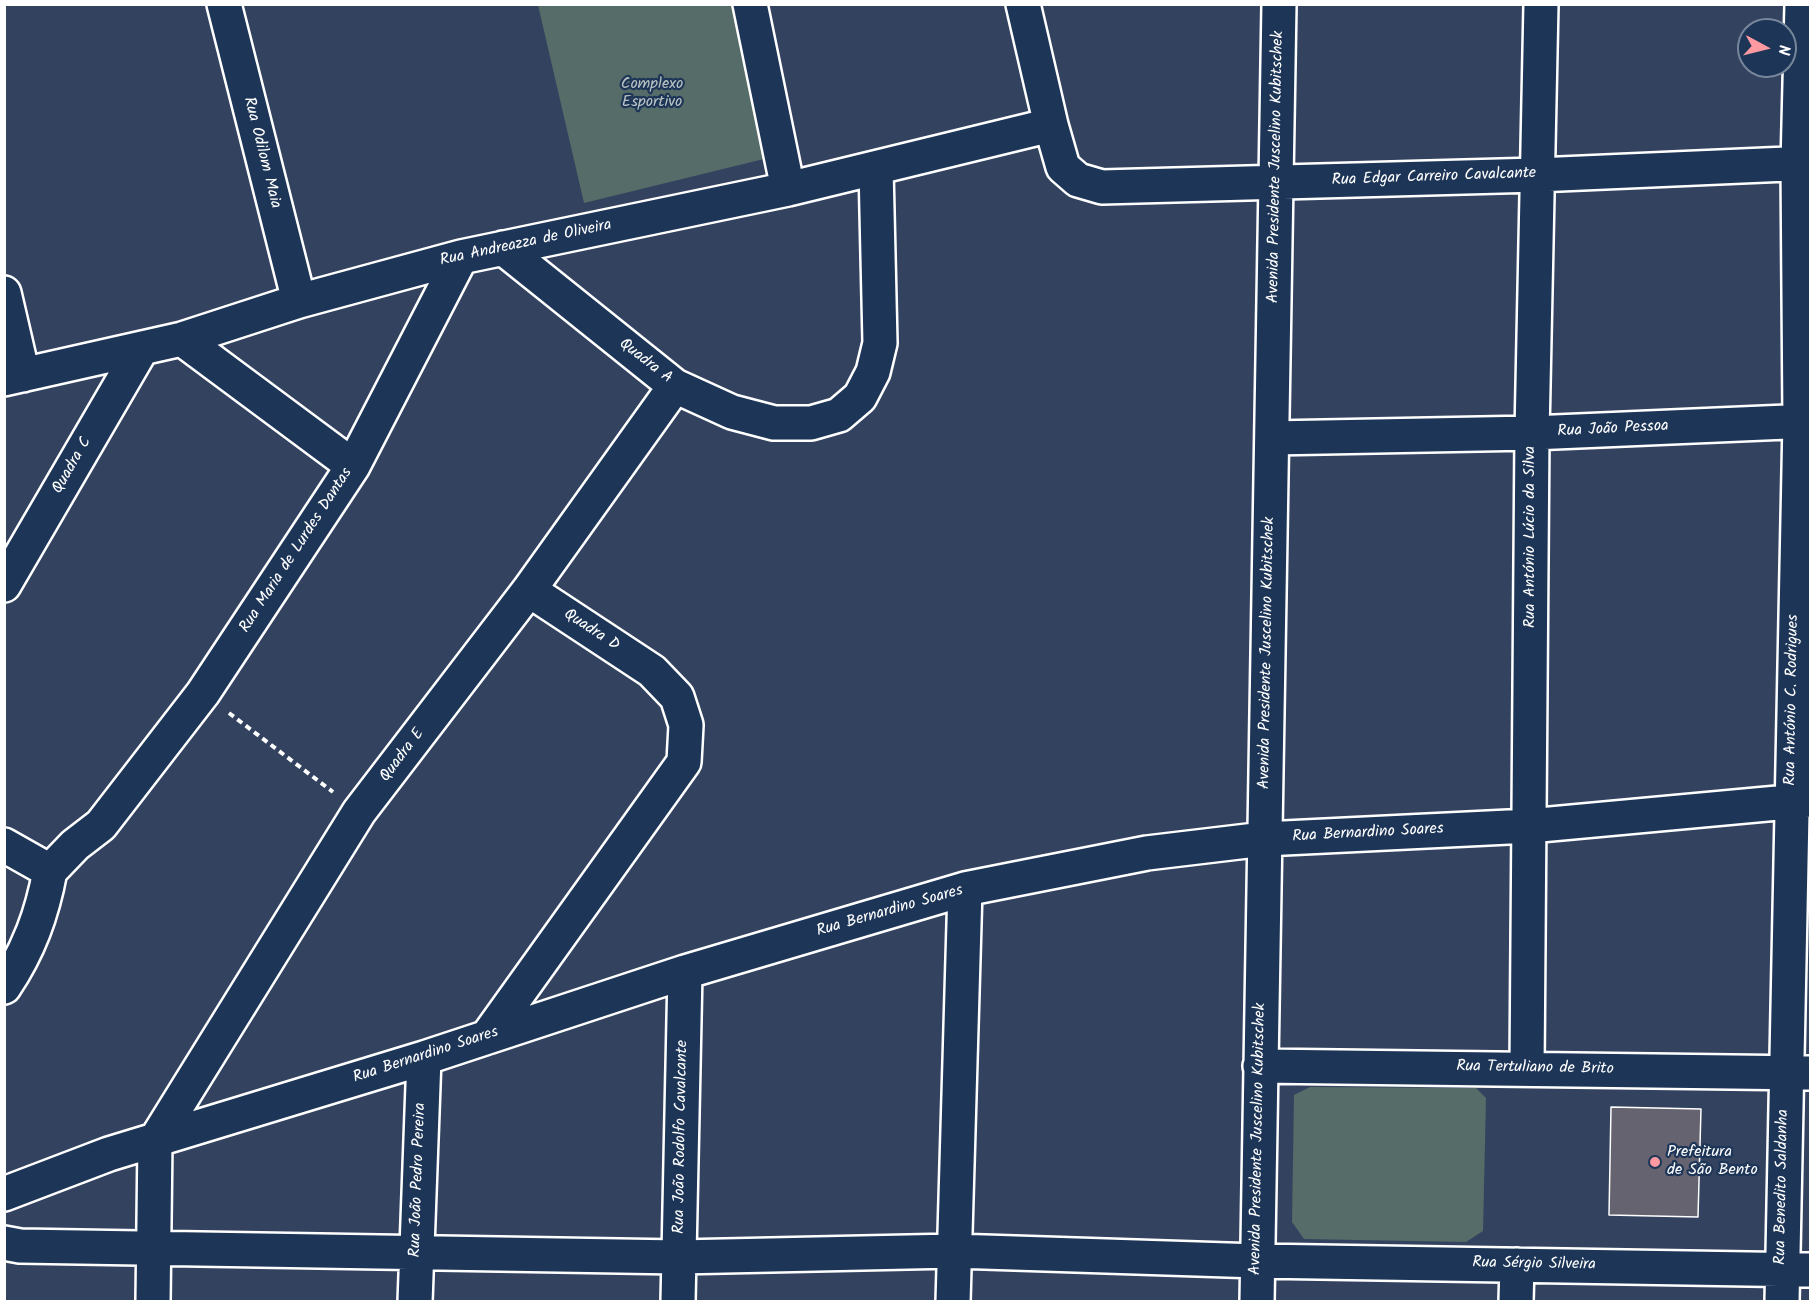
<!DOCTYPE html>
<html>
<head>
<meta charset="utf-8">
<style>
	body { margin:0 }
	#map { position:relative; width:1815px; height:1306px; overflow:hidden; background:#33435f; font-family:Kalam,sans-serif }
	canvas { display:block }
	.frame { position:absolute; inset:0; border:6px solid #fff; pointer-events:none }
	.north { position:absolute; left:1737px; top:18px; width:60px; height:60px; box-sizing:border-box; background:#1d3557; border:2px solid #77869a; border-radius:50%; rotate:97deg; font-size:16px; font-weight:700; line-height:24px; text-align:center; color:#fff }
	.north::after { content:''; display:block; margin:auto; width:21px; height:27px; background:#ff9aa2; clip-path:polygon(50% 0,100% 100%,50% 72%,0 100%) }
</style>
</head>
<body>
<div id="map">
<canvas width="1815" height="1306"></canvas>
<div class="frame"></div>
<div class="north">N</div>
</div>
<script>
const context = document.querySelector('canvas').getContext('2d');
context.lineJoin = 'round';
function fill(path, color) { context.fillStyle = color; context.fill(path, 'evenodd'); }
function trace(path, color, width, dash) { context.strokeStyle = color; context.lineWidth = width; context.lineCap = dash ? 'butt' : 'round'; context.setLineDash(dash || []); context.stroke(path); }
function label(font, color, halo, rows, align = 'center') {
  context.font = font + ' Kalam,sans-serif'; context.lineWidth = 4.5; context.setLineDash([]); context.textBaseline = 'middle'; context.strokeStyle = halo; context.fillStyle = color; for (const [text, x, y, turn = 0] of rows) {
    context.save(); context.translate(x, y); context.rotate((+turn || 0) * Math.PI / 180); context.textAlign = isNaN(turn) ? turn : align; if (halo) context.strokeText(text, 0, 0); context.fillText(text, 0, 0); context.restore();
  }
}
fill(new Path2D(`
	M538,5h195l35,153 -184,45z
	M1310,1087l166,1 10,10 -3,133 -17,11 -162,-3 -12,-17 2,-127z`), '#566c68');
const building = new Path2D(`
	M1611,1107l90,2 -3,108 -89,-2z`);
fill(building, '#666371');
trace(building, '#fff', 1.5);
const minor = new Path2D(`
	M224,4l75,297
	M750,4l38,185
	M1023,4l28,121 12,42 15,13 24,7 435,-12 273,-12
	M503,248l172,138 57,26 42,11h37l28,-8 21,-18 13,-25 7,-29 -4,-175
	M4,293l19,82
	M182,339l171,127
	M4,379l178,-40 117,-38 162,-44 327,-68 263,-64
	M1272,438l260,-5 278,-12
	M4,585l138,-237
	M4,845l46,26 25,-26 26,-20 102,-132 150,-227 108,-209
	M4,987c25,-37 38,-73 46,-116
	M487,1037l197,-275 2,-37 -9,-28 -25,-26 -123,-81
	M1260,1066l550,7
	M1527,1069l5,-636 9,-429
	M4,1194l105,-40 315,-96 261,-86 280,-83 182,-36 117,-14 265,-13 281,-26
	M4,1243l16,3 659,11 275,-6 304,10 552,9
	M153,1302l2,-161 204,-329 170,-222 146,-204
	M415,1302l9,-244
	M678,1302l7,-330
	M953,1302l12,-413
	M1257,1302l22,-1298
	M1516,1302l1,-37
	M1782,1302l18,-881 -2,-257 4,-160`);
trace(minor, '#fff', 38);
trace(new Path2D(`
	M229,713l104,79`), '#fff', 4, [6, 4.5]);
trace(minor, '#1d3557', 33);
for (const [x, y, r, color] of [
	[1655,1162,6,"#ff9aa2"]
]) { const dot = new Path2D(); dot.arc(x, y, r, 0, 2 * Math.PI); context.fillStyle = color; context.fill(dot); trace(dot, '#1d3557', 2); }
label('16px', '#bbc4c3', '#1d3557', [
	["Complexo",652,85],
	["Esportivo",652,103]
]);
label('16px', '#fff', '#1d3557', [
	["Rua Odilom Maia",261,153,76],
	["Avenida Presidente Juscelino Kubitschek",1277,167,-89],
	["Rua Edgar Carreiro Cavalcante",1434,178,-2],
	["Rua Andreazza de Oliveira",526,244,-12],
	["Quadra A",645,362,38],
	["Rua João Pessoa",1613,430,-3],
	["Quadra C",73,466,-60],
	["Rua António Lúcio da Silva",1531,537,-90],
	["Rua Maria de Lurdes Dantas",297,551,-57],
	["Quadra D",591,631,33],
	["Avenida Presidente Juscelino Kubitschek",1268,653,-89],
	["Rua António C. Rodrigues",1793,700,-89],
	["Quadra E",403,756,-53],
	["Rua Bernardino Soares",1368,834,-3],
	["Rua Bernardino Soares",890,912,-16],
	["Rua Bernardino Soares",426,1056,-18],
	["Rua Tertuliano de Brito",1535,1069,1],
	["Rua João Rodolfo Cavalcante",682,1137,-89],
	["Avenida Presidente Juscelino Kubitschek",1259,1139,-89],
	["Rua João Pedro Pereira",419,1180,-88],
	["Rua Benedito Saldanha",1783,1187,-89],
	["Rua Sérgio Silveira",1534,1265,1]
]);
label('16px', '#fff', '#1d3557', [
	["Prefeitura",1667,1153],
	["de São Bento",1667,1171]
], 'left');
</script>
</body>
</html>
